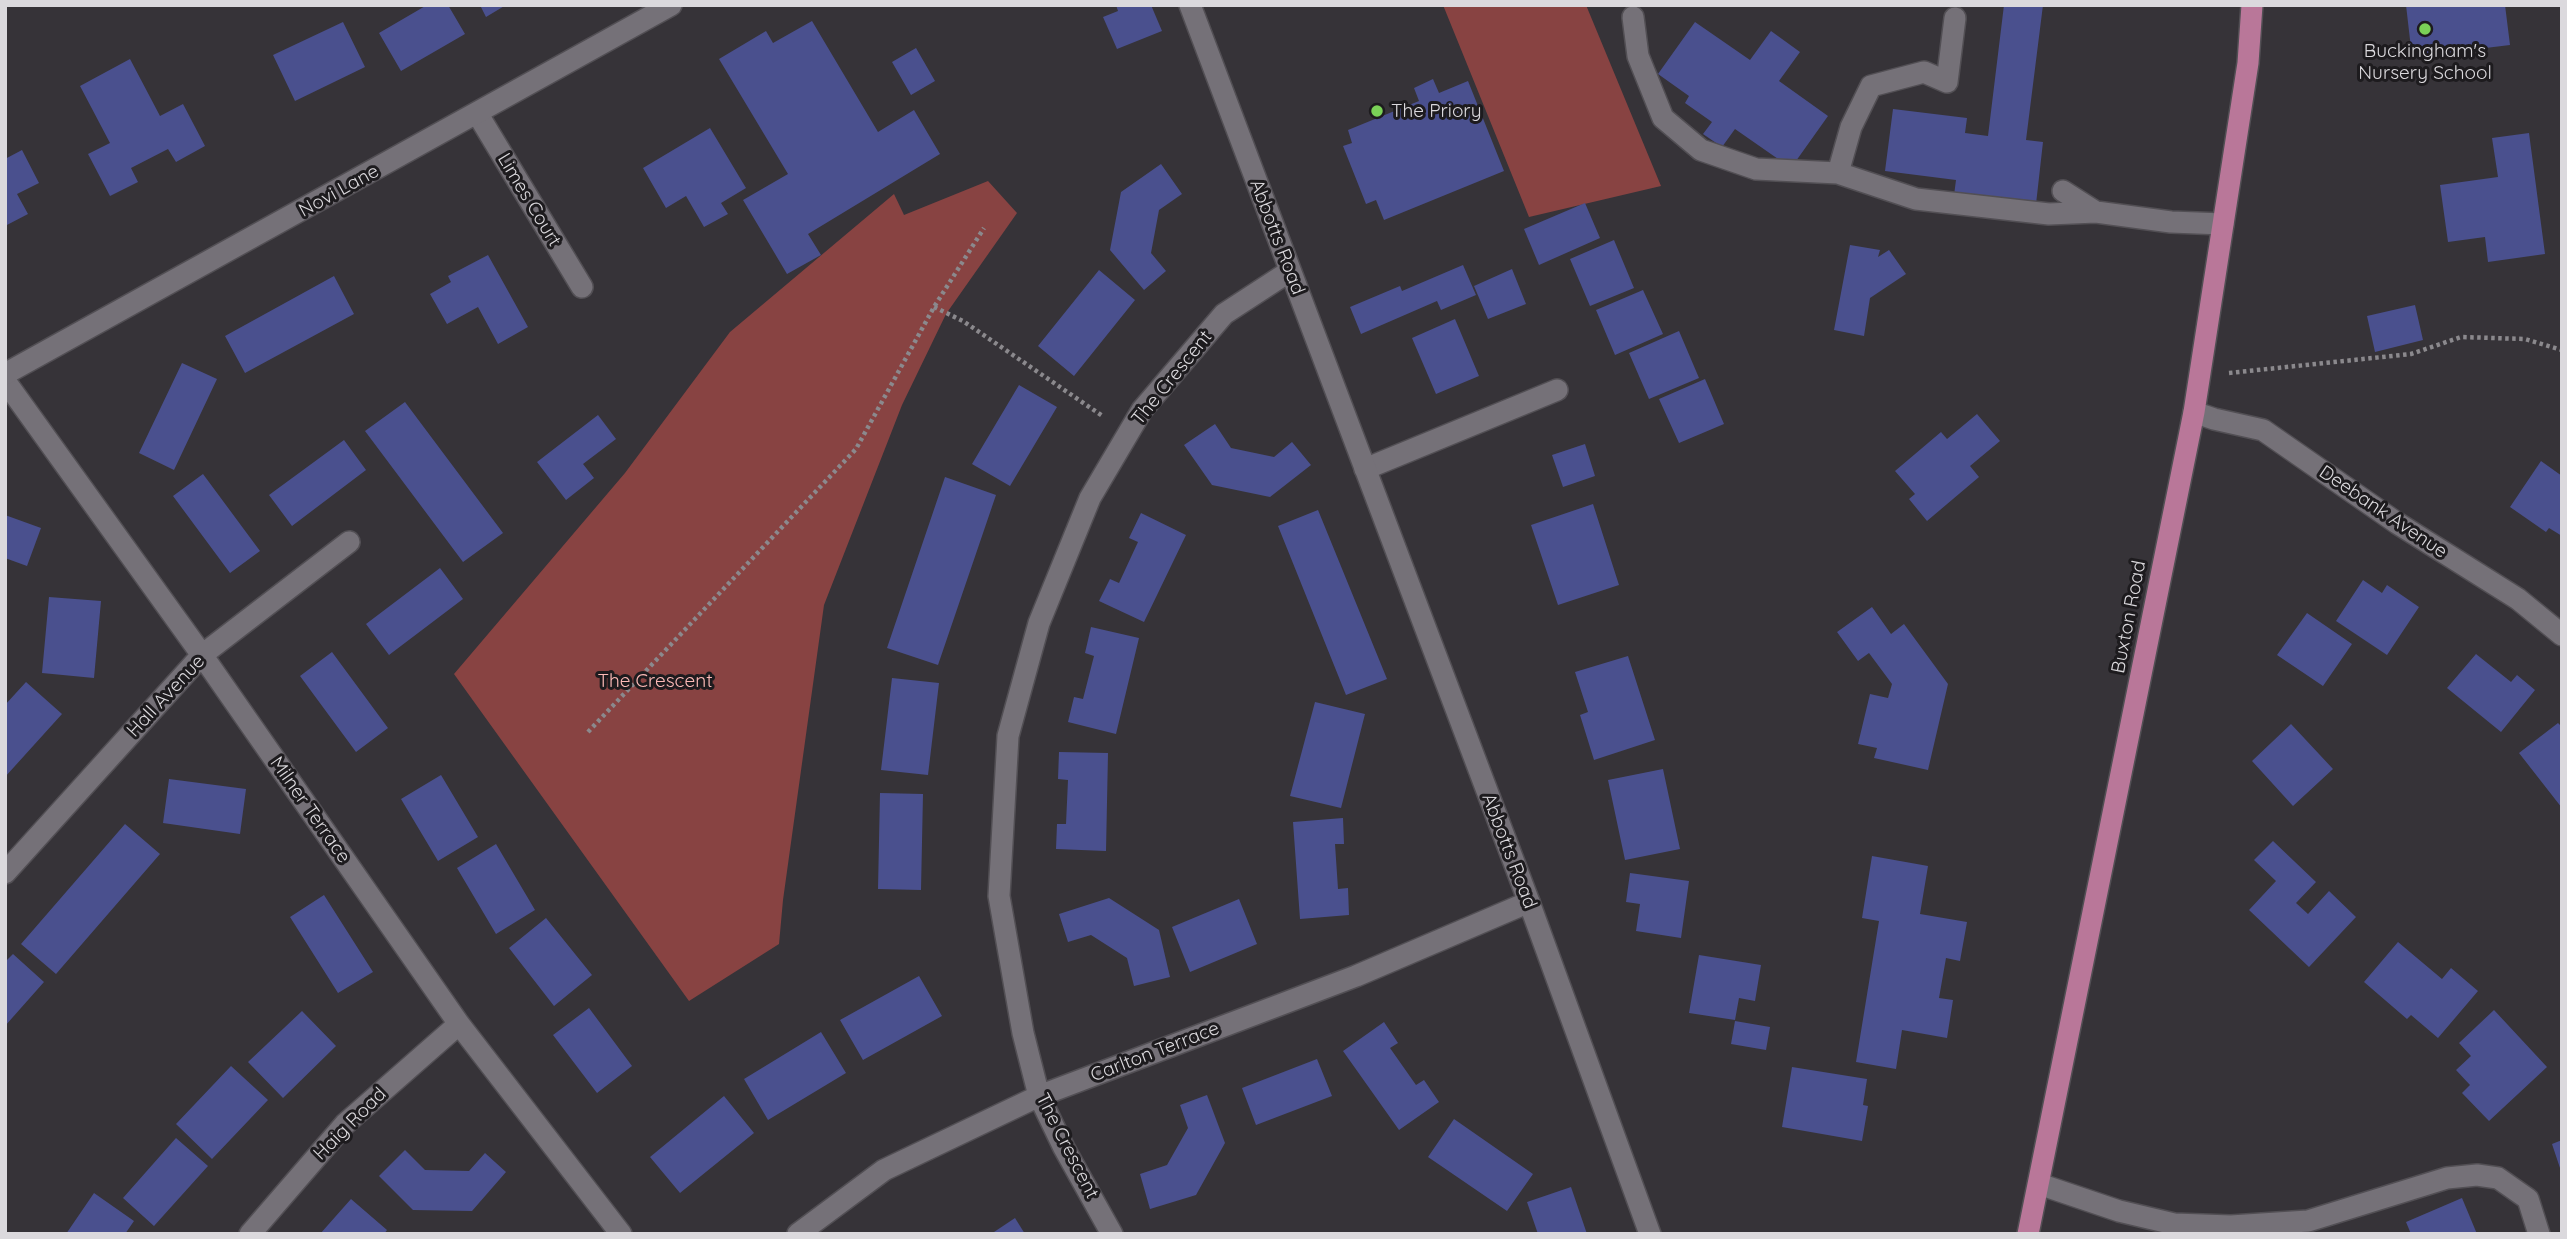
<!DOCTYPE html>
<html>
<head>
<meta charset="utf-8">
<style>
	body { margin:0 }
	#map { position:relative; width:2567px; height:1239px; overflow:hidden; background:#363338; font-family:Quicksand,sans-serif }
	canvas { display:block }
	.frame { position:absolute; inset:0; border:7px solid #dbd9dd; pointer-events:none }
</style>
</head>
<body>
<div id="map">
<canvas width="2567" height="1239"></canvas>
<div class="frame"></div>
</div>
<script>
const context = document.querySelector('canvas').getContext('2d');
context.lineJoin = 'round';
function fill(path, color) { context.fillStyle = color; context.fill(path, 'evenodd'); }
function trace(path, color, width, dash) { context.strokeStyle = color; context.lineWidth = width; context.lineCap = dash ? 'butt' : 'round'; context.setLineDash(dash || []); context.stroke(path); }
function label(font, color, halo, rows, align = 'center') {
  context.font = font + ' Quicksand,sans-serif'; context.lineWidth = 6; context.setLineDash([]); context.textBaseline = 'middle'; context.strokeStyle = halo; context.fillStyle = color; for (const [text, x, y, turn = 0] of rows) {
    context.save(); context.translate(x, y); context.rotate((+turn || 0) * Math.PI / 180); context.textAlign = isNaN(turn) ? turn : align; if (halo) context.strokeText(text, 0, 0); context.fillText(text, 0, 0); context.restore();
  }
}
fill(new Path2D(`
	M1443,5h143l75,181 -132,31z
	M988,181l29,32 -71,101 -44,91 -78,200 -41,295 -4,44 -90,57 -235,-327 171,-201 105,-141 164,-138 10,21z`), '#884342');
fill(new Path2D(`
	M427,5h21l17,29 -64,37 -22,-38z
	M480,5h26l-20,12z
	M1116,5h35l11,26 -45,18 -14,-32 15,-6z
	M2004,5h39l-17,135 17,2 -8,71 -82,-10 3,-23 -71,-9 8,-62 74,9 -2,15 23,3z
	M2406,5h99l5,40 -98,12z
	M812,21l66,111 36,-22 26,44 -132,80 13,21 -34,19 -44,-74 45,-26 -69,-115 47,-28 7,12z
	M343,22l22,45 -70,34 -22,-46z
	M1695,22l55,38 21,-29 29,21 -21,29 49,35 -37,52 -56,-39 -13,18 -19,-13 9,-12 -27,-19 4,-7 -31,-22z
	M916,48l19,33 -24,14 -19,-33z
	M130,59l30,57 23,-12 22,42 -29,16 -8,-13 -37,19 7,14 -28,14 -22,-42 22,-11 -30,-57z
	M1433,79l6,14 29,-12 36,90 -120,49 -8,-20 -10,4 -23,-58 9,-3 -4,-13 71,-29 -5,-13z
	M710,128l36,60 -25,15 7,11 -24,13 -18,-31 -20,12 -23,-40z
	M2529,133l16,121 -57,8 -3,-25 -37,5 -8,-57 58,-8 -6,-39z
	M22,150l17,33 -22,11 11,20 -23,12v-67z
	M1161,164l21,30 -23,16 -8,43 15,18 -22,19 -34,-40 11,-58z
	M1585,203l15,35 -61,27 -15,-36z
	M1614,240l20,48 -44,18 -20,-47z
	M1850,245l30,5 -2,7 11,-7 17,24 -36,24 -6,38 -30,-6z
	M488,255l40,72 -30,17 -20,-37 -31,17 -17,-30 21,-12 -3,-6z
	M1463,265l13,30 -35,15 -4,-9 -76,33 -11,-27 50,-21 2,5z
	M1512,269l14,35 -38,15 -14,-33z
	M1099,270l36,30 -61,76 -36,-30z
	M334,276l20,38 -109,59 -20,-37z
	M1643,290l20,44 -48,21 -19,-45z
	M2415,305l8,35 -48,12 -8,-36z
	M1455,319l24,57 -43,18 -24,-56z
	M1679,331l20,47 -50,21 -20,-46z
	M182,363l35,16 -43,91 -35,-17z
	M1705,379l19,45 -45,19 -20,-44z
	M1019,385l38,22 -47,79 -38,-22z
	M405,402l98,131 -40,29 -98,-131z
	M1977,414l23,27 -30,25 9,11 -52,44 -18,-22 6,-5 -20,-23 46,-39 6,7z
	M598,415l18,24 -33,25 11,14 -28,22 -29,-38z
	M1215,424l16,24 43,9 18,-15 19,23 -41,32 -58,-12 -28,-40z
	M344,440l22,30 -74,56 -23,-31z
	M1585,444l10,32 -32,11 -11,-32z
	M2541,461l21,15v60l-13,-8 -3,4 -36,-25z
	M203,474l57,77 -30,22 -57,-77z
	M945,477l51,18 -58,170 -51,-17z
	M1593,504l26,81 -61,20 -27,-80z
	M1318,510l69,169 -41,16 -68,-169z
	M1141,513l45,22 -42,87 -45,-21 11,-22 9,4 19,-41 -9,-4z
	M5,515l36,13 -14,38 -22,-8z
	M440,568l23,31 -74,56 -23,-31z
	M2363,580l19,13 5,-8 32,22 -32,48 -51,-34z
	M49,597l52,4 -7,77 -52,-5z
	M1872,607l19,27 13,-10 44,60 -20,86 -54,-12 3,-10 -19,-4 12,-50 18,4 4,-14 -23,-31 -11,8 -21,-29z
	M2307,613l45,31 -29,42 -46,-31z
	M1091,627l48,11 -23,96 -48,-12 6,-25 9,2 11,-43 -9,-3z
	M332,652l56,76 -32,24 -56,-76z
	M2476,654l35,28 6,-7 18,15 -34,42 -54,-44z
	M1628,656l27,84 -61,20 -14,-45 8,-3 -13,-40z
	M892,678l47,5 -11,92 -47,-5z
	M26,682l36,32 -57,63v-72z
	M1315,702l50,12 -24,94 -51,-12z
	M2558,723l4,4v81l-43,-55z
	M2291,724l42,45 -40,37 -41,-45z
	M1059,752l49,1 -2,98 -50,-2 1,-25h9l2,-44 -10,-1z
	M1663,769l17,80 -55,11 -17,-80z
	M441,775l37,62 -40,24 -37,-62z
	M169,779l77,10 -6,45 -77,-11z
	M880,793l43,1 -2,96 -43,-1z
	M1343,818l1,26h-9l3,45 10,-1 1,27 -49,4 -7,-97z
	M125,824l35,30 -104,120 -35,-30z
	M2273,841l43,41 -20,21 12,11 21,-23 27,26 -47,50 -60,-57 27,-29 -22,-21z
	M496,844l39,66 -39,24 -39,-66z
	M1872,856l56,10 -8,48 47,8 -7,39 -14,-3 -7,40 14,2 -6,38 -45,-8 -6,39 -40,-7 23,-141 -17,-3z
	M1630,873l59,8 -8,57 -45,-7 4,-27 -14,-2z
	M324,895l49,77 -35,21 -48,-76z
	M1109,898l50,32 11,47 -36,9 -7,-28 -36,-23 -23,7 -9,-28z
	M1239,899l18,45 -67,28 -18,-45z
	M546,918l46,57 -38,31 -45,-58z
	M2398,942l44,37 9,-11 27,23 -40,47 -27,-23 -4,4 -43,-37z
	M13,954l31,28 -39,44v-64z
	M1699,955l62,10 -6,36 -16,-3 -4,22 -46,-7z
	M919,976l23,40 -79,44 -23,-40z
	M589,1008l43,58 -35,27 -44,-58z
	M2494,1010l53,57 -58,54 -27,-28 8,-8 -14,-15 15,-14 -12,-13z
	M302,1011l34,35 -53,52 -35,-36z
	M1735,1021l35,6 -4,23 -35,-6z
	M1384,1022l14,21 -8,5 26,37 8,-5 15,22 -40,28 -56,-79z
	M821,1032l25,41 -78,47 -24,-41z
	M1317,1059l15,37 -76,29 -14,-37z
	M231,1066l37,34 -56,59 -36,-35z
	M1792,1067l75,12 -4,26 5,1 -6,35 -80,-14z
	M1207,1095l18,48 -29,52 -46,14 -10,-35 27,-9 21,-37 -8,-23z
	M724,1096l30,37 -74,60 -30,-36z
	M1454,1119l79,55 -26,37 -79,-54z
	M176,1138l32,28 -54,60 -31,-28z
	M2562,1140v31h-1l-9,-27z
	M405,1150l20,20 44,1 16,-18 21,19 -34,39 -59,-1 -34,-34z
	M1571,1187l16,47h-49l-11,-32z
	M94,1193l40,28 -9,13h-59z
	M2462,1198l15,36h-66l-5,-12z
	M351,1199l36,31 -3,4h-64z
	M1015,1218l10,16h-34z`), '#4a508e');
const lane = new Path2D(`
	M1633,17l5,39 25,62 38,32 55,19 82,4 78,26 133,15 47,-2
	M1838,173l13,-46 20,-41 53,-14 23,10 8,-64
	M2063,191l33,21 75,10 52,2`);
const street = new Path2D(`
	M477,113l105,174
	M5,381l197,274 257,369 162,210
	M2194,412l20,7 49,11 134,93 121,76 44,36
	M1365,469l192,-79
	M5,873l197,-218 147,-113
	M2039,1184l80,27 55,13 57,2 77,-5 139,-43 30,-3 21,3 30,21 11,35
	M250,1234l95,-110 114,-100
	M798,1234l86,-64 155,-74 317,-120 173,-74
	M1112,1234l-48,-86 -25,-52 -16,-63 -24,-137 9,-160 31,-113 51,-125 52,-88 82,-96 66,-43`);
const secondary = new Path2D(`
	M1190,5l339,897 121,332
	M5,374l666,-369`);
const highway = new Path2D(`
	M2028,1234l166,-822 54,-349 4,-58`);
trace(lane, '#524f54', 24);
trace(street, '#524f54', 24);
trace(secondary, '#524f54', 24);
trace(highway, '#524f54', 24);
trace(new Path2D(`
	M934,307l29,14 141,96
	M2229,373l182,-19 50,-17 64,2 37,11
	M588,732l268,-283 78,-142 50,-79`), '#8b898d', 4.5, [3.5, 3.5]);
trace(lane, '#757178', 21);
trace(street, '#757178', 21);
trace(secondary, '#757178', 21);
trace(highway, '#b97799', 21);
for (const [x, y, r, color] of [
	[2425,29,7,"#7ad157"],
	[1377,111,7,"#7ad157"]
]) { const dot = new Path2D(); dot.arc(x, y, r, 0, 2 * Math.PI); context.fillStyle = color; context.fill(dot); trace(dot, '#1d1b1e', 2.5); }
label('19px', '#dbd9dd', '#1d1b1e', [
	["Buckingham's",2425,51],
	["Nursery School",2425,73],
	["The Priory",1391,111,"left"]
]);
label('19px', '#dbd9dd', '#1d1b1e', [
	["Novi Lane",339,191,-29],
	["Limes Court",529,200,59],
	["Abbotts Road",1277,237,69],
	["The Crescent",1172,378,-51],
	["Deebank Avenue",2383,512,34],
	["Buxton Road",2129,617,-79],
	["Hall Avenue",166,696,-47],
	["Milner Terrace",310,810,55],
	["Abbotts Road",1509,851,69],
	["Carlton Terrace",1155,1052,-21],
	["Haig Road",350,1124,-45],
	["The Crescent",1067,1146,63]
]);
label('19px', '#fdbab7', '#1d1b1e', [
	["The Crescent",655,681]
]);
</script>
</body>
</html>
